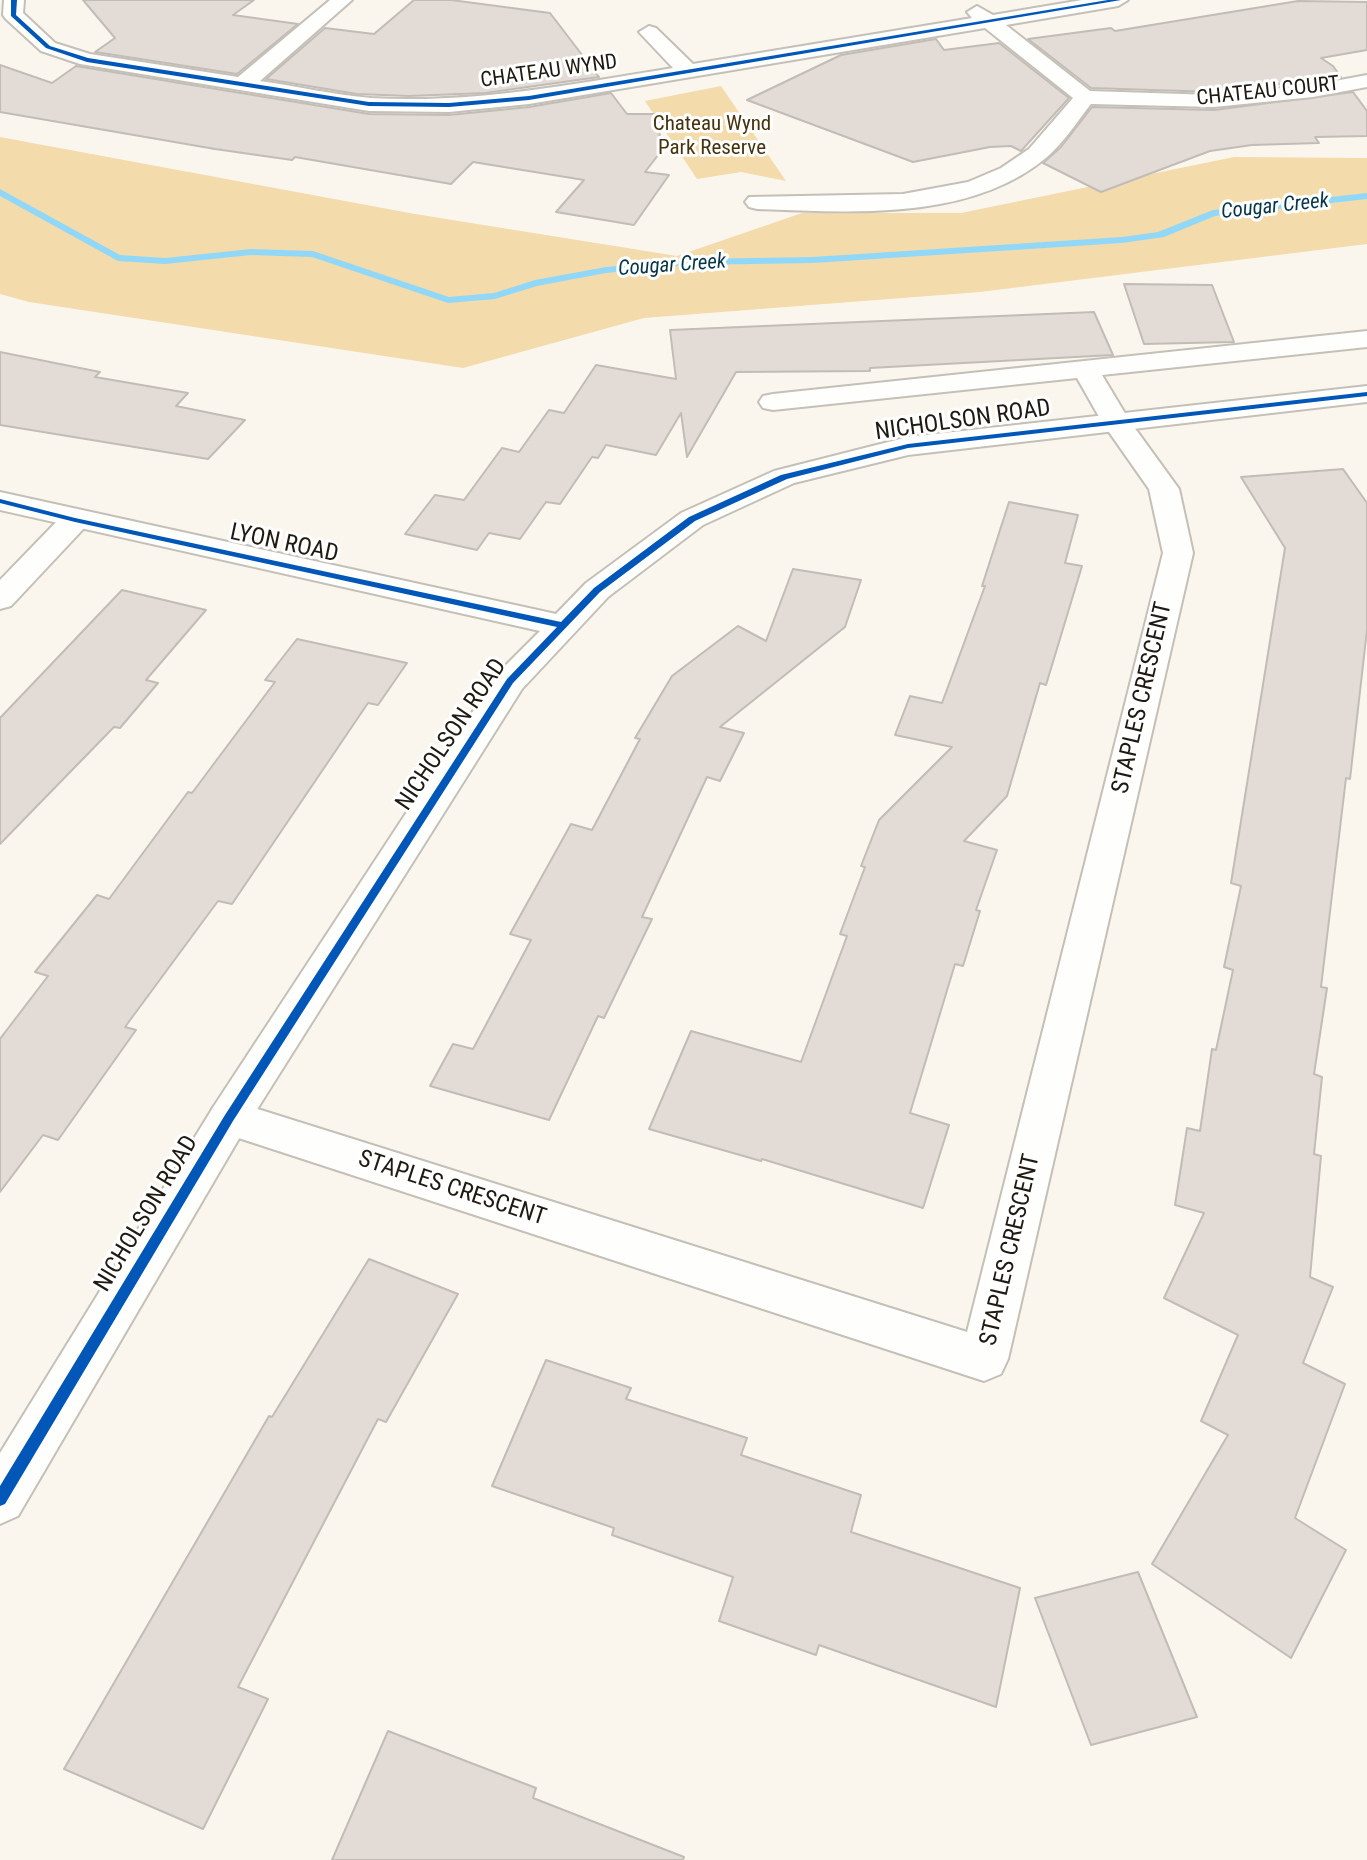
<!DOCTYPE html>
<html>
<head>
<meta charset="utf-8">
<style>
	body { margin:0 }
	canvas { display:block; background:#faf6ee }
</style>
</head>
<body>
<canvas width="1367" height="1860"></canvas>
<script>
const context = document.querySelector('canvas').getContext('2d');
context.lineJoin = 'round';
function fill(path, color) { context.fillStyle = color; context.fill(path, 'evenodd'); }
function trace(path, color, width, dash) { context.strokeStyle = color; context.lineWidth = width; context.lineCap = dash ? 'butt' : 'round'; context.setLineDash(dash || []); context.stroke(path); }
function label(font, color, halo, rows, align = 'center') {
  context.font = font + ' "Roboto Condensed",sans-serif'; context.lineWidth = 6; context.setLineDash([]); context.textBaseline = 'middle'; context.strokeStyle = halo; context.fillStyle = color; for (const [text, x, y, turn = 0] of rows) {
    context.save(); context.translate(x, y); context.rotate((+turn || 0) * Math.PI / 180); context.textAlign = isNaN(turn) ? turn : align; if (halo) context.strokeText(text, 0, 0); context.fillText(text, 0, 0); context.restore();
  }
}
fill(new Path2D(`
	M721,86l65,95 -45,-9 -44,7 -52,-78z
	M0,137l415,77 262,42 125,-43h159l273,-56 133,1v86l-387,48 -336,26 -181,50 -434,-66 -29,-8z`), '#f4dbab');
fill(new Path2D(`
	M0,189l120,66 45,3 86,-9 62,2 136,46 45,-4 41,-13 71,-13 84,-8 123,-2 309,-20 36,-5 55,-22 154,-17v6l-152,17 -51,21 -42,6 -309,20 -123,2 -84,8 -69,13 -42,13 -47,4 -136,-46 -61,-2 -86,9 -47,-3 -118,-65z`), '#91d8f8');
const building = new Path2D(`
	M83,0h171l-21,15 65,9 -61,50 -142,-22 20,-14z
	M414,0h37l99,13 49,64 -114,16 -76,3 -52,-2 -91,-15 59,-51 49,6z
	M1298,1l69,1v48l-46,8 12,8 8,11 -127,15 -123,-4 -63,-49 83,-11 4,3z
	M936,39l8,11 55,-7 70,55 -48,53 -10,-5 -21,1 -77,15 -166,-62 94,-45z
	M0,65l52,18 24,-17 293,48 80,1 80,-8 82,-14 16,21h33l-1,40 -14,18 24,3 -35,50 -78,-13 28,-32 -111,-18 -22,22 -156,-27 -3,3 -77,-11 -215,-37z
	M1353,92l14,19v25l-52,1 4,6 -67,2 -42,6 -109,41 -58,-29 18,-16 31,-40 122,3z
	M1124,284l88,1 22,57 -90,2z
	M1094,312l19,43 -243,13v3l-134,1 -49,85 -6,-44 -25,42 -50,-10 -8,13 -6,-1 -32,47 -14,-2 -26,37 -31,-6 -12,17 -72,-16 30,-39 29,5 38,-52 17,4 30,-42 15,3 32,-48 80,14 -6,-49z
	M0,352l100,20 -5,5 93,16 -12,13 69,14 -37,39 -208,-34z
	M1343,469l24,34v127l-17,149 -4,-1 -25,209 6,1 -13,86 8,3 -8,77 7,2 -11,121 23,10 -30,76 42,21 -50,134 51,32 -55,108 -139,-94 76,-129 -27,-14 37,-86 -74,-37 40,-85 -29,-8 12,-77 13,3 12,-82 4,1 17,-80 -9,-3 17,-81 -10,-3 54,-335 -44,-71z
	M1009,502l69,13 -13,48 17,3 -36,119 -6,-2 -33,113 -43,45 33,9 -21,60 4,1 -17,55 -8,-2 -45,149 39,12 -26,83 -161,-49 -1,2 -112,-32 42,-98 110,31 46,-126 -7,-2 25,-67 -4,-1 18,-46 73,-73 -57,-12 15,-39 32,7 43,-117h-3z
	M793,569l68,11 -16,47 -125,100 24,6 -24,48 -13,-4 -65,140 10,2 -48,99 -6,-2 -49,104 -119,-34 23,-42 20,5 58,-109 -21,-6 61,-110 21,6 48,-91 -5,-1 37,-62 66,-50 28,15z
	M122,590l84,20 -60,70 12,3 -38,45 -6,-1 -114,117v-126z
	M297,639l110,24 -29,42 -10,-2 -136,201 -14,-3 -93,126 11,3 -78,110 -15,-5 -43,57v-153l48,-63 -13,-4 62,-77 12,4 79,-107 4,1 83,-111 -10,-2z
	M369,1259l89,35 -72,128 -8,-3 -140,268 30,12 -65,130 -139,-60 205,-353 3,1z
	M546,1360l85,28 -5,11 121,39 -6,17 120,40 -10,37 169,56 -24,119 -177,-62 -3,10 -97,-34 14,-44 -121,-42 2,-7 -122,-42z
	M1138,1572l59,145 -106,28 -56,-147z
	M388,1731l148,57 -3,10 151,59 -1,3h-351z`);
fill(building, '#e3dbd6');
trace(building, '#c2bcb7', 2);
const minor = new Path2D(`
	M4,0h20l-1,13 32,30 35,11 148,23 92,-77h22l-92,81c36,5 74,14 111,17 102,6 202,-14 302,-30l-34,-36 10,-6 7,2 37,36 279,-46 -5,-6 10,-6 16,9 89,-15h46l-10,6 -112,19 84,66 124,4 99,-10 54,-10v12l-54,10 -99,10 -123,-3c-14,18 -27,38 -44,53 -77,65 -196,55 -290,52l-8,-2 -4,-5 4,-5 154,-3 65,-12 33,-14 28,-19 44,-51 -88,-70 -456,76 -80,8 -80,-1 -289,-47 -39,-13 -35,-32 -3,-4z
	M1367,331v16l-265,28 27,45 50,69 14,64 -185,806 -7,15 -17,7 -770,-251 -6,-12 6,-12 15,-6 738,232 196,-779 -14,-64 -47,-67 -25,-44 -304,32 -10,-2 -4,-6 4,-6 10,-2z
	M75,511l11,3 4,6 -4,6 -75,80 -11,3v-29l64,-66z`);
const tertiary = new Path2D(`
	M1367,386v16l-459,53 -114,28 -91,42 -95,72 -86,92 -278,441 -226,386 -18,8v-71l214,-347 284,-433 42,-42 -540,-121v-18l556,122 30,-31 95,-70 93,-42 134,-34z`);
trace(minor, '#c4c0b8', 4);
trace(tertiary, '#c4c0b8', 4);
fill(minor, '#fefefc');
fill(tertiary, '#fefefc');
fill(new Path2D(`
	M11,0h6l-1,15 34,31 38,12 281,44 80,1 80,-7 579,-96h13l-592,100 -80,7 -80,-1 -282,-44 -41,-14 -35,-32z
	M1367,392v4l-459,52 -121,31 -92,42 -95,71 -87,91 -280,438 -228,383 -5,2v-20l225,-371 282,-436 50,-52 -482,-105 -75,-19v-4l75,19 486,104 33,-34 95,-71 92,-42 127,-31z`), '#0057b8');
label('21px', '#1e1911', '#fff', [
	["CHATEAU WYND",549,72,-8],
	["CHATEAU COURT",1268,92,-6]
]);
label('21px', '#46330d', '#fff', [
	["Chateau Wynd",712,125],
	["Park Reserve",712,149]
]);
label('italic 21px', '#053549', '#fff', [
	["Cougar Creek",1275,207,-6],
	["Cougar Creek",672,266,-4]
]);
label('24px', '#1e1911', '#fff', [
	["NICHOLSON ROAD",963,421,-8],
	["LYON ROAD",284,544,12],
	["STAPLES CRESCENT",1143,698,-77],
	["NICHOLSON ROAD",452,735,-56],
	["STAPLES CRESCENT",452,1189,18],
	["NICHOLSON ROAD",147,1214,-59],
	["STAPLES CRESCENT",1011,1250,-77]
]);
</script>
</body>
</html>
